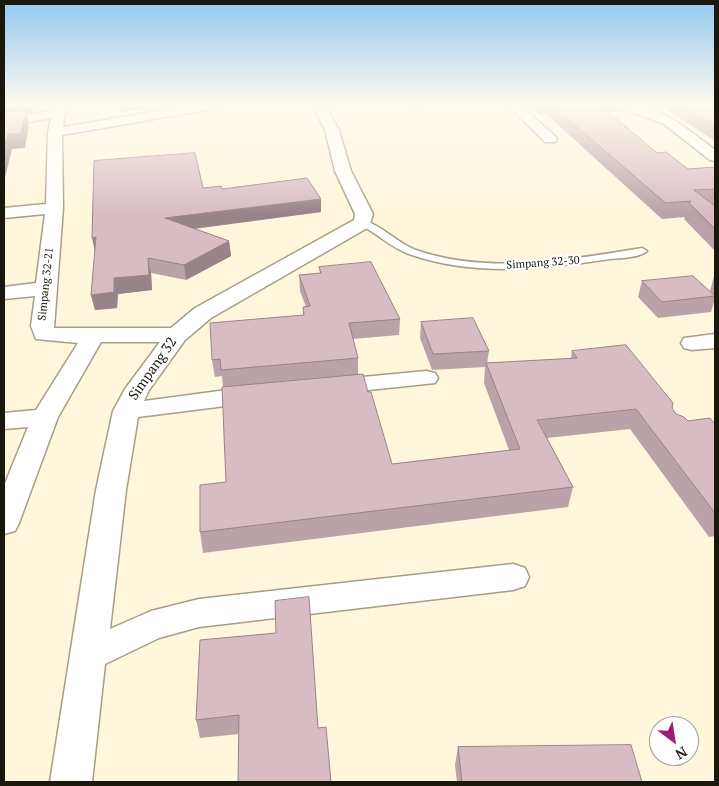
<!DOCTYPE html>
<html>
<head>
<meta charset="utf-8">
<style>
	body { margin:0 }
	#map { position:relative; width:719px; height:786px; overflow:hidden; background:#fff6db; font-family:"PT Serif",serif }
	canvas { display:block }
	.frame { position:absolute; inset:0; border:5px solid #1a170d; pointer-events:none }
	.north { position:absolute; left:649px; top:716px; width:50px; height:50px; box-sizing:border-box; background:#fff; border:1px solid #a3a29e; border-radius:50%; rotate:149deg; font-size:14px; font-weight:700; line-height:20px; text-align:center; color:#1a170d }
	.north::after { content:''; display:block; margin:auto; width:18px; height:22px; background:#9c1f75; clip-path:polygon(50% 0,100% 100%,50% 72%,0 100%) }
</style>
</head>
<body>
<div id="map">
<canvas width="719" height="786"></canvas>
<div class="frame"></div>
<div class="north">N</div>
</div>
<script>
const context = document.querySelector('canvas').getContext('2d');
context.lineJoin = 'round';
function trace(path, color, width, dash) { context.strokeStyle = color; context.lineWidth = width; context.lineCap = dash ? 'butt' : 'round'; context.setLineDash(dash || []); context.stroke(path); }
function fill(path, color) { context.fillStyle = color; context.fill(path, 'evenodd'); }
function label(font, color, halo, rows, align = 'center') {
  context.font = font + ' "PT Serif",serif'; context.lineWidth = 5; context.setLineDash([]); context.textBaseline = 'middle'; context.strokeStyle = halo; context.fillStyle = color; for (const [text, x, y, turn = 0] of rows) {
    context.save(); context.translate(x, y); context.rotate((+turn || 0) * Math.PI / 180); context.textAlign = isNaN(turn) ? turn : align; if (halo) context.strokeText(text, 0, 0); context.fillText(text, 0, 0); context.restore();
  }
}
const lane = new Path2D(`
	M409,105h6l4,4 -5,1z
	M363,220c20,6 34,23 53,30 71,25 154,10 226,-2l5,3c-8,7 -27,7 -37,8 -66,10 -137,18 -201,-5 -18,-6 -32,-21 -49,-29l-1,-2z`);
const street = new Path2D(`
	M60,105h13l-8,9 -2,13 130,-22h26l-6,4 -151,26 1,73 -9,120h117l24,-20 159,-88 1,-6 -20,-43 -10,-41 -13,-25h12l15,25 12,41 22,43 -4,13 -158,91 -26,22 -36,50 -5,11 113,-15 9,3 4,5 -4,5 -9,3 -119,15 -12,73 -16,139 41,-18 48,-12 314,-35 12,4 4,9 -4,9 -12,4 -314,37 -40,11 -54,26 -13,118h-42l46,-292 17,-79 12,-22 35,-47h-59l-43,75 -39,106 -4,8 -11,3v-48l24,-59 -24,2v-16l32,-3 42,-67 -42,-4 -5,-13 4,-30 -31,3v-12l32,-4 9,-69 -41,4v-10l42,-4 2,-72 3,-14 -47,8v-8l51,-8z
	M507,105h13l35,31 2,3 -2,3h-10z
	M618,105c37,-5 69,24 97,45v11l-5,-1 -46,-36 -44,-16z
	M715,334v14l-23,2 -8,-2 -3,-5 3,-5z
	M426,371l9,2 3,5 -3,5 -104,11 -9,-2 -3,-5 3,-5 9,-2z`);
trace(lane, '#a69e85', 3);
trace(street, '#a69e85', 3);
fill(lane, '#fff');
fill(street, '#fff');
fill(new Path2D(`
	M529,105h94l-1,6 -16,1 51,41 31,16 27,-2v37h-1l1,2v45l-31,-32 1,-2 -23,2 -115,-104 -5,1z
	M639,105h76v36l-51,-33 -9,1z
	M203,188l118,11v13l-126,17 34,12 2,15 -45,24 -35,-7 1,17 -34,4 -1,14 -22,2 -4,-15z
	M319,267l81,52 -1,16 -46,4 5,19v16l10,18 24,72 117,-14 -25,-67 1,-16 -53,3 -12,-32 1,-16 68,29 -2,12 84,-4 1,-8 101,52 -1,6 4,5 12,7 27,3v112l-6,1 -79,-108 -83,9 26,49 -5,20 -365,46 -3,-21 26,-50 -3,-95 -1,-11 -7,1 -3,-17 91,-45v-8h3l-6,-16 -1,-16 21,-2z
	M714,276h1v24v-1l-4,13 -53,6 -20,-21 4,-16 68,10z
	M200,640l118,88 -79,6 -39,4 -4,-18z
	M458,747l184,35h-185l-2,-17z`), '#bba1a8');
fill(new Path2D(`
	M4,105h29l-1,7 -5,1 2,11 -4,24 -13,1 -8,33z
	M120,105h27v3l-26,4z
	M321,199v13l-154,20 -2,-14z
	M96,237l-1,15 -3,-14z
	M229,241l2,15 -45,24 -2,-15z
	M148,258l3,15 1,17 -34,4 -1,14 -22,2 -4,-15 23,-17z`), '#988388');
const building = new Path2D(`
	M552,105h43l21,13 41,35 9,-1 22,17 27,-2v22l-21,1 21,16v23l-26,-26 2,-2 -25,2z
	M682,105h33v20z
	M26,110l-5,23 -13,1 -4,15v-36z
	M195,153l8,35 18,-2 1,3 85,-11 14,21 -156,19 64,23 -45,24 -36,-7 1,17 -35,3v14l-23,3 5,-58 -4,1 2,-77z
	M371,262l29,57 -51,4 9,35 -137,12 -1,-11 -8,1 -2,-37 94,-8 -1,-8 7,-1 -11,-31 22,-2 -2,-6z
	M693,276l22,20 -53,6 -20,-21z
	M473,318l16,33 -56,3 -12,-32z
	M626,345l47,58 -1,5 4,6 8,3 4,4 22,-3 5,6v89l-79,-104 -99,11 36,67 -373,45v-47l26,-3 -4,-95 141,-13 5,18h3l21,72 128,-15 -34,-86 91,-5 -5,-7z
	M309,597l9,131 8,-1 5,55h-93l1,-67 -43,5 4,-80 76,-7 -1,-32z
	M631,745l11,37h-180l-4,-35z`);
fill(building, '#d9bbc3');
trace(building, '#988388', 1);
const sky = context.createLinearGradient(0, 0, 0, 215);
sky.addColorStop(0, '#93c7ef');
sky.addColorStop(0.49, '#fffbef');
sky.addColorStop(1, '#fffbef00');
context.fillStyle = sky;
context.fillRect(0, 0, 719, 215);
label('11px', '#1a170d', '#fff', [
	["Simpang 32-30",543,263,-4],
	["Simpang 32-21",46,284,-84]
]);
label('14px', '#1a170d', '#fff', [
	["Simpang 32",153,369,-55]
]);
</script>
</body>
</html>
